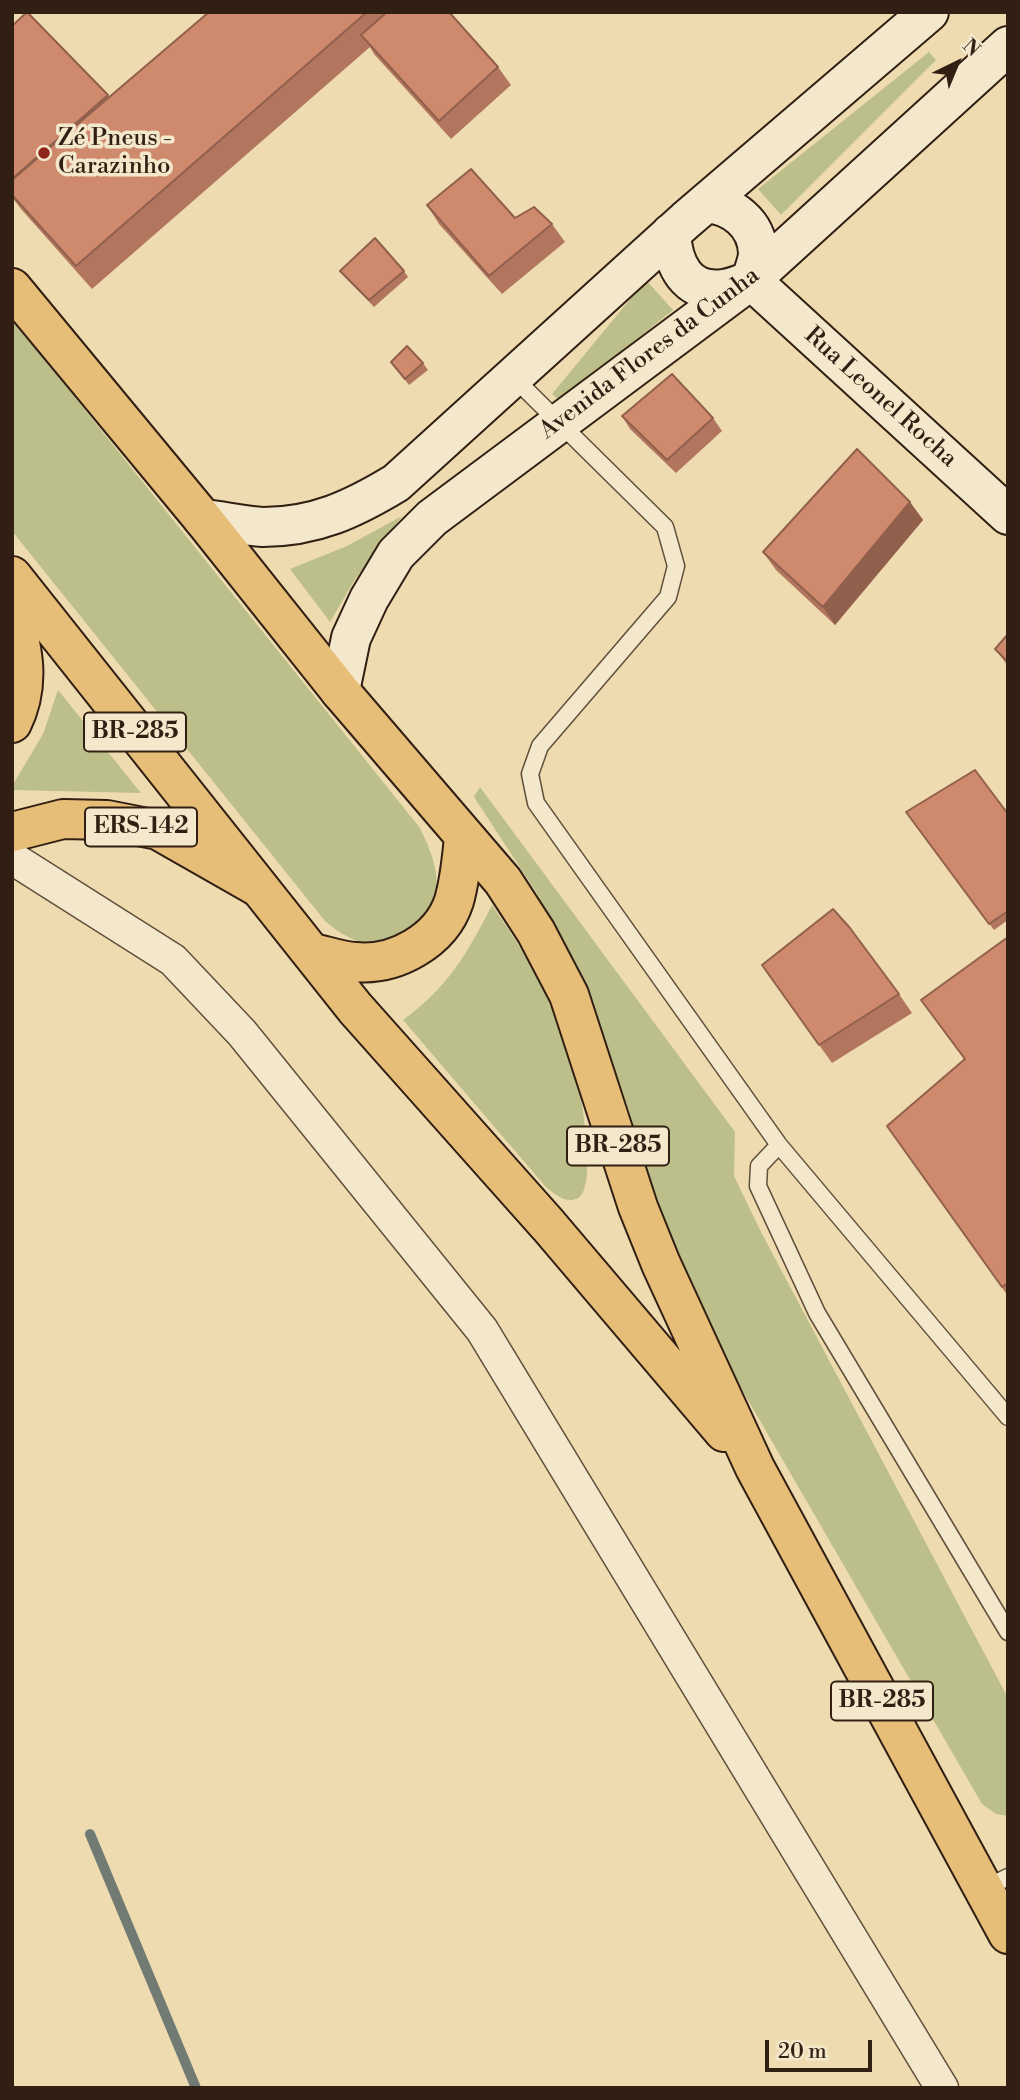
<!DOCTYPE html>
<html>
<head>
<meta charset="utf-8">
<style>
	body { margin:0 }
	#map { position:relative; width:1020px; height:2100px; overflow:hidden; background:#eedcb0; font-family:"Libre Bodoni",serif }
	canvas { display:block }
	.frame { position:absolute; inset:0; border:14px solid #311f13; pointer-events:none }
	.north { position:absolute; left:922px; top:28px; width:70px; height:70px; -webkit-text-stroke:5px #f4e8cc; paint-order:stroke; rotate:43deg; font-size:19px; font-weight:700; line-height:28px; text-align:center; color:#311f13 }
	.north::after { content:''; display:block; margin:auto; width:24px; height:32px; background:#311f13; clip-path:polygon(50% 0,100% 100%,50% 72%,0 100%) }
	.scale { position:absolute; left:765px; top:2040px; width:107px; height:32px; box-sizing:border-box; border:4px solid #311f13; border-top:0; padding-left:9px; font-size:21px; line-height:24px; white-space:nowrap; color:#311f13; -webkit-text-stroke:5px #f4e8cc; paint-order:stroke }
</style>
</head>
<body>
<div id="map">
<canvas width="1020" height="2100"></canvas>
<div class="frame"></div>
<div class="north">N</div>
<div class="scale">20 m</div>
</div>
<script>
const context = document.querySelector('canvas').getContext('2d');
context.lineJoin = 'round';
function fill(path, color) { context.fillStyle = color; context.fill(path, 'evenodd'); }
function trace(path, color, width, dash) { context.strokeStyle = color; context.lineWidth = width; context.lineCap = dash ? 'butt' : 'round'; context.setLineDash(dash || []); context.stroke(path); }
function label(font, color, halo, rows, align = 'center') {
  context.font = font + ' "Libre Bodoni",serif'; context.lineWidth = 7; context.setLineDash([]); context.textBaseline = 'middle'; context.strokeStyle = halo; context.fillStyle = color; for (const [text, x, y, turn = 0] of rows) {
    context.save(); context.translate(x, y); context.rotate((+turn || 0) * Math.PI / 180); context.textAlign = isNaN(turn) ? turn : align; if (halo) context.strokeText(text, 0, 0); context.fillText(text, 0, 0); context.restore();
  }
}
fill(new Path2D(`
	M929,52l7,8 -155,155 -23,-26z
	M646,280l27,30 -113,91 -8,-7z
	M12,319l408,509c9,19 19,40 16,62 -1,11 -11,24 -18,32 -28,35 -63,25 -93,-1l-313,-390z
	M402,516l-48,65 -24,41 -40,-53 57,-23z
	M58,690l83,103 -129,-3v-4l31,-52z
	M480,787l255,345 -1,44 26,54 248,468v118l-12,-2 -14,-10 -285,-492 -49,-123 -18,-76 -47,-132 -47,-89 -62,-95z
	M492,905c19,28 38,56 53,87 13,29 25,61 33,91 4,19 19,105 0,115 -12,7 -25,-5 -33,-12l-142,-166c45,-33 64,-66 89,-115z`), '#bcbf89');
trace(new Path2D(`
	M90,1834l106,254`), '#717b74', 10);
const lane = new Path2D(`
	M513,377l152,150 11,39 -8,31 -128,149 -10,28 6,29 243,342 229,272
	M779,1145l-20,21 -1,20 59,127 191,319
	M984,1889l24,-12`);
const street = new Path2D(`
	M12,858l161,102 69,73 240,297 460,758`);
const secondary = new Path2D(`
	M706,203c26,2 51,20 52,50 0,8 -5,19 -7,27
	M671,233c2,31 15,61 52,56 9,-1 18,-5 26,-8
	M751,280l257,235
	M203,519c20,2 41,7 60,8 52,0 90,-18 133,-44l290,-263 243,-208
	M340,691l11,-53 18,-39 27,-45 36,-36 319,-238 257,-234`);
const primary = new Path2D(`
	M12,610c11,39 19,75 0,113
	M12,832l51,-13 44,1 51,10 100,57`);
const highway = new Path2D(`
	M12,288l191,231 137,172 163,190 33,51 33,63 69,212 23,57 94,204 253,466
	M12,576l343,432 194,218 175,206
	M313,953c14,3 28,8 42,9 40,4 86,-21 99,-61 6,-21 8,-42 10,-64`);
trace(lane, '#604e3a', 19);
trace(street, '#604e3a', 35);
trace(secondary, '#311f13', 42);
trace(primary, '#311f13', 42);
trace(highway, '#311f13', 42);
trace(lane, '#f4e8cc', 16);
trace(street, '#f4e8cc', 32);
trace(secondary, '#f4e8cc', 38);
trace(primary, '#e7be78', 38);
trace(highway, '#e7be78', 38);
fill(new Path2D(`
	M209,12h240l49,55 13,18 -60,54 -77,-85 -4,-7 -278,242 -71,-80 -9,-12v-171l98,71z
	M427,205l125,19 13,18 -63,52 -63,-70z
	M340,271h64l4,6 -34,30 -29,-30z
	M391,362l32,1 5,7 -19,15z
	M622,416l91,2 9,13 -46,42 -46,-44z
	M910,502l13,18 -88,105 -59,-55 -13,-18z
	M1008,634v32l-13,-17z
	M906,812l102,2v106l-14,10z
	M1008,937v359l-121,-170 77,-67 -43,-59z
	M762,965l137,29 13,19 -80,50z`), '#b2765e');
fill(new Path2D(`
	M910,502l13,18 -88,105 -12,-18z`), '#91604c');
const building = new Path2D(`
	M27,12l81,83 -96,84v-153z
	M209,12h158l-291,254 -64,-71v-15z
	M387,12h62l49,55 -59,54 -78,-86z
	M471,169l44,49 19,-11 18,17 -63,52 -62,-71z
	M375,238l29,33 -35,29 -29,-29z
	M407,346l16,17 -18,16 -14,-17z
	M672,374l41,44 -46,42 -45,-44z
	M857,449l53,53 -87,105 -60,-55z
	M1008,634v28l-13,-13z
	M975,770l33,44v97l-19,13 -83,-112z
	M833,909l17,19 49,66 -80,51 -57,-80z
	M1008,937v346l-6,4 -115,-161 78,-67 -44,-59z`);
fill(building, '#cf896d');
trace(building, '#91604c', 2);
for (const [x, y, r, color] of [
	[44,153,7,"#8f2418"]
]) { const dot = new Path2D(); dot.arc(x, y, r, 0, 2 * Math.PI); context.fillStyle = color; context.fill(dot); trace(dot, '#f4e8cc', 2.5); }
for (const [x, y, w] of [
	[135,732,102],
	[141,827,112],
	[618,1146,102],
	[882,1701,102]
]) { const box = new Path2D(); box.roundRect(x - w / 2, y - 19.5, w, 39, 5); context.fillStyle = '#f4e8cc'; context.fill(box); trace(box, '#311f13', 2); }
label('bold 23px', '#311f13', null, [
	["BR-285",135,732],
	["ERS-142",141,827],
	["BR-285",618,1146],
	["BR-285",882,1701]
]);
label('24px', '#311f13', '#f4e8cc', [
	["Zé Pneus -",58,139],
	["Carazinho",58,167]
], 'left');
label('24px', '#311f13', '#f4e8cc', [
	["Avenida Flores da Cunha",650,354,-37],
	["Rua Leonel Rocha",880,398,42]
]);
</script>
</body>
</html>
